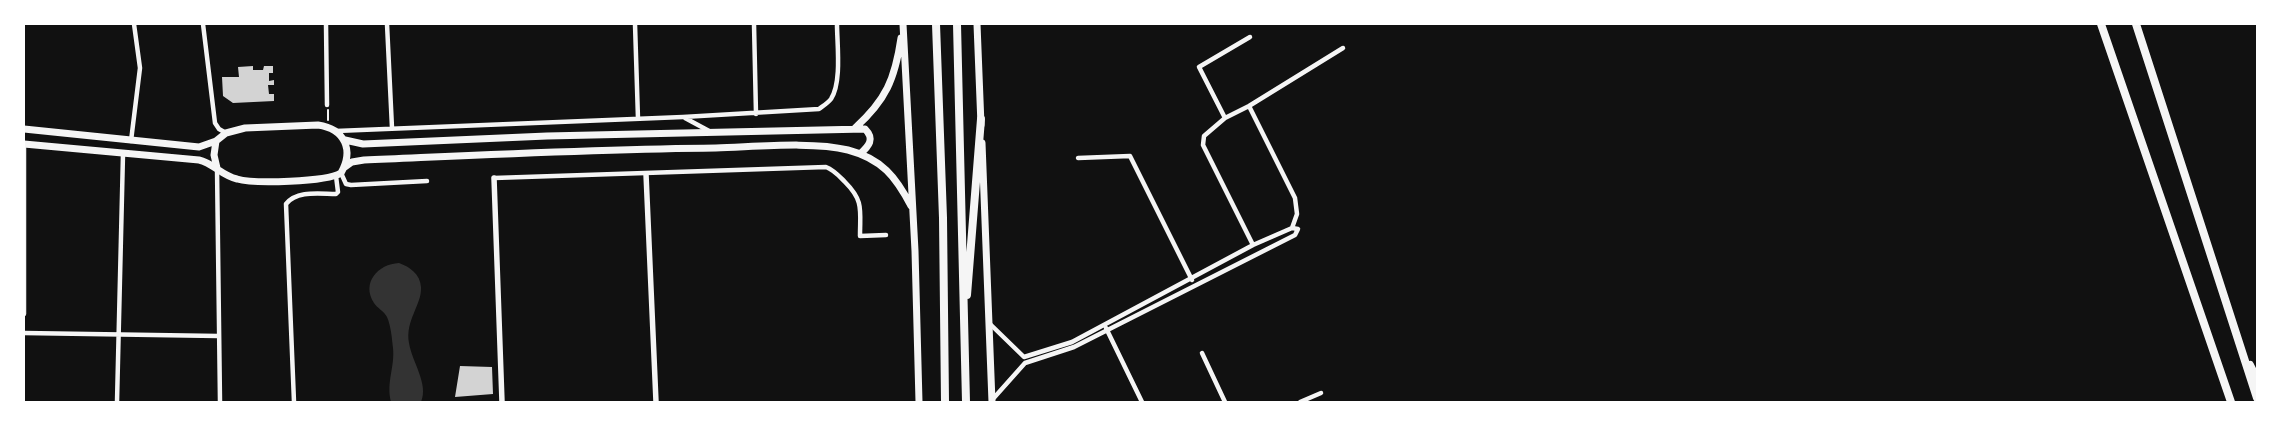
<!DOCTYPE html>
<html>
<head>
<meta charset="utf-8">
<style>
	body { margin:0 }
	#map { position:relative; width:2281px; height:426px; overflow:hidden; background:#111; font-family:"Nunito Sans",sans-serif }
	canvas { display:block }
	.frame { position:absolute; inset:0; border:25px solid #fff; pointer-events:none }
</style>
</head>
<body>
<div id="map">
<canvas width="2281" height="426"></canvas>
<div class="frame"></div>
</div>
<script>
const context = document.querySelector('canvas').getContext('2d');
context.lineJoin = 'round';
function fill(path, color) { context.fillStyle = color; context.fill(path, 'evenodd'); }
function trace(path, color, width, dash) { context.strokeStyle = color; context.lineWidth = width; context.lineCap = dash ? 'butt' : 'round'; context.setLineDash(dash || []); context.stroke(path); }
fill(new Path2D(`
	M399,263c11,4 21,11 22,24 1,18 -16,33 -12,56 3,19 20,41 12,59h-30c-5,-20 4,-35 2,-54 -1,-9 -2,-22 -6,-31 -3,-6 -10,-9 -13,-14 -13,-20 4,-39 25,-40z`), '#333');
fill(new Path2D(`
	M253,66v4h10l1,-4h9v7h-4v8l5,-1v5h-6l1,9h5v7l-41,2 -10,-7 -1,-19h17l-1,-10z
	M460,366l32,1 1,27 -38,3z`), '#d3d3d3');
trace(new Path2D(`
	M328,110v10`), '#f5f5f5', 2);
trace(new Path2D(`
	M203,24l12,99 4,6 7,4
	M326,24l1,81
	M387,24l5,104
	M635,24l3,95
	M754,24l2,90
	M685,118l26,14
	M1225,118l-26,-51 51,-30
	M336,131l347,-14 136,-8c4,-3 9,-6 12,-10 11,-17 6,-55 6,-75
	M131,141l9,-73 -6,-44
	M1078,158l52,-2 62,124
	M217,168l3,234
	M341,173l5,11 5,1 76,-4
	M494,178l332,-11c8,3 13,9 19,15 19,19 15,28 15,54l26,-1
	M1253,245l-50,-100 1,-9 21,-18 24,-12 94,-58
	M24,314v-170
	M989,323l35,34 48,-15 181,-97 39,-17 5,-14 -2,-16 -46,-92
	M1106,328l36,74
	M24,333l194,3
	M1202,353l23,49
	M992,400l33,-37 49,-16 221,-112 3,-6 -6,-1
	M117,402l6,-248
	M294,402l-8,-198c11,-14 34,-10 50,-10l2,-2 -2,-16
	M1300,402l21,-9`), '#f5f5f5', 4.5);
trace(new Path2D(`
	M646,174l10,228
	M494,178l8,224`), '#f5f5f5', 5.5);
trace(new Path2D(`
	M903,24l12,227 4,151
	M977,24l4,101
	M855,128c31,-28 40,-49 46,-90
	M24,129l175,18 17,-6 10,-8 19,-5 73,-3c27,4 36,25 23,48 -15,9 -87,11 -104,6 -15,-3 -24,-16 -38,-19l-175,-16
	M345,140l18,4 184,-8 318,-7c10,10 4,17 -5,25
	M216,141l-2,14 3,13
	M982,143l10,259
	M345,167l7,-5 12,-2c117,-5 235,-11 352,-12 38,-1 97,-7 132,2 34,9 48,27 63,56`), '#f5f5f5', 7);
trace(new Path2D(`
	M936,24l7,194 2,184
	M957,24l9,378
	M2101,24l130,378
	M2136,24l121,374
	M967,295l14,-176
	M2250,365l7,14`), '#f5f5f5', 8);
</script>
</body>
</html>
